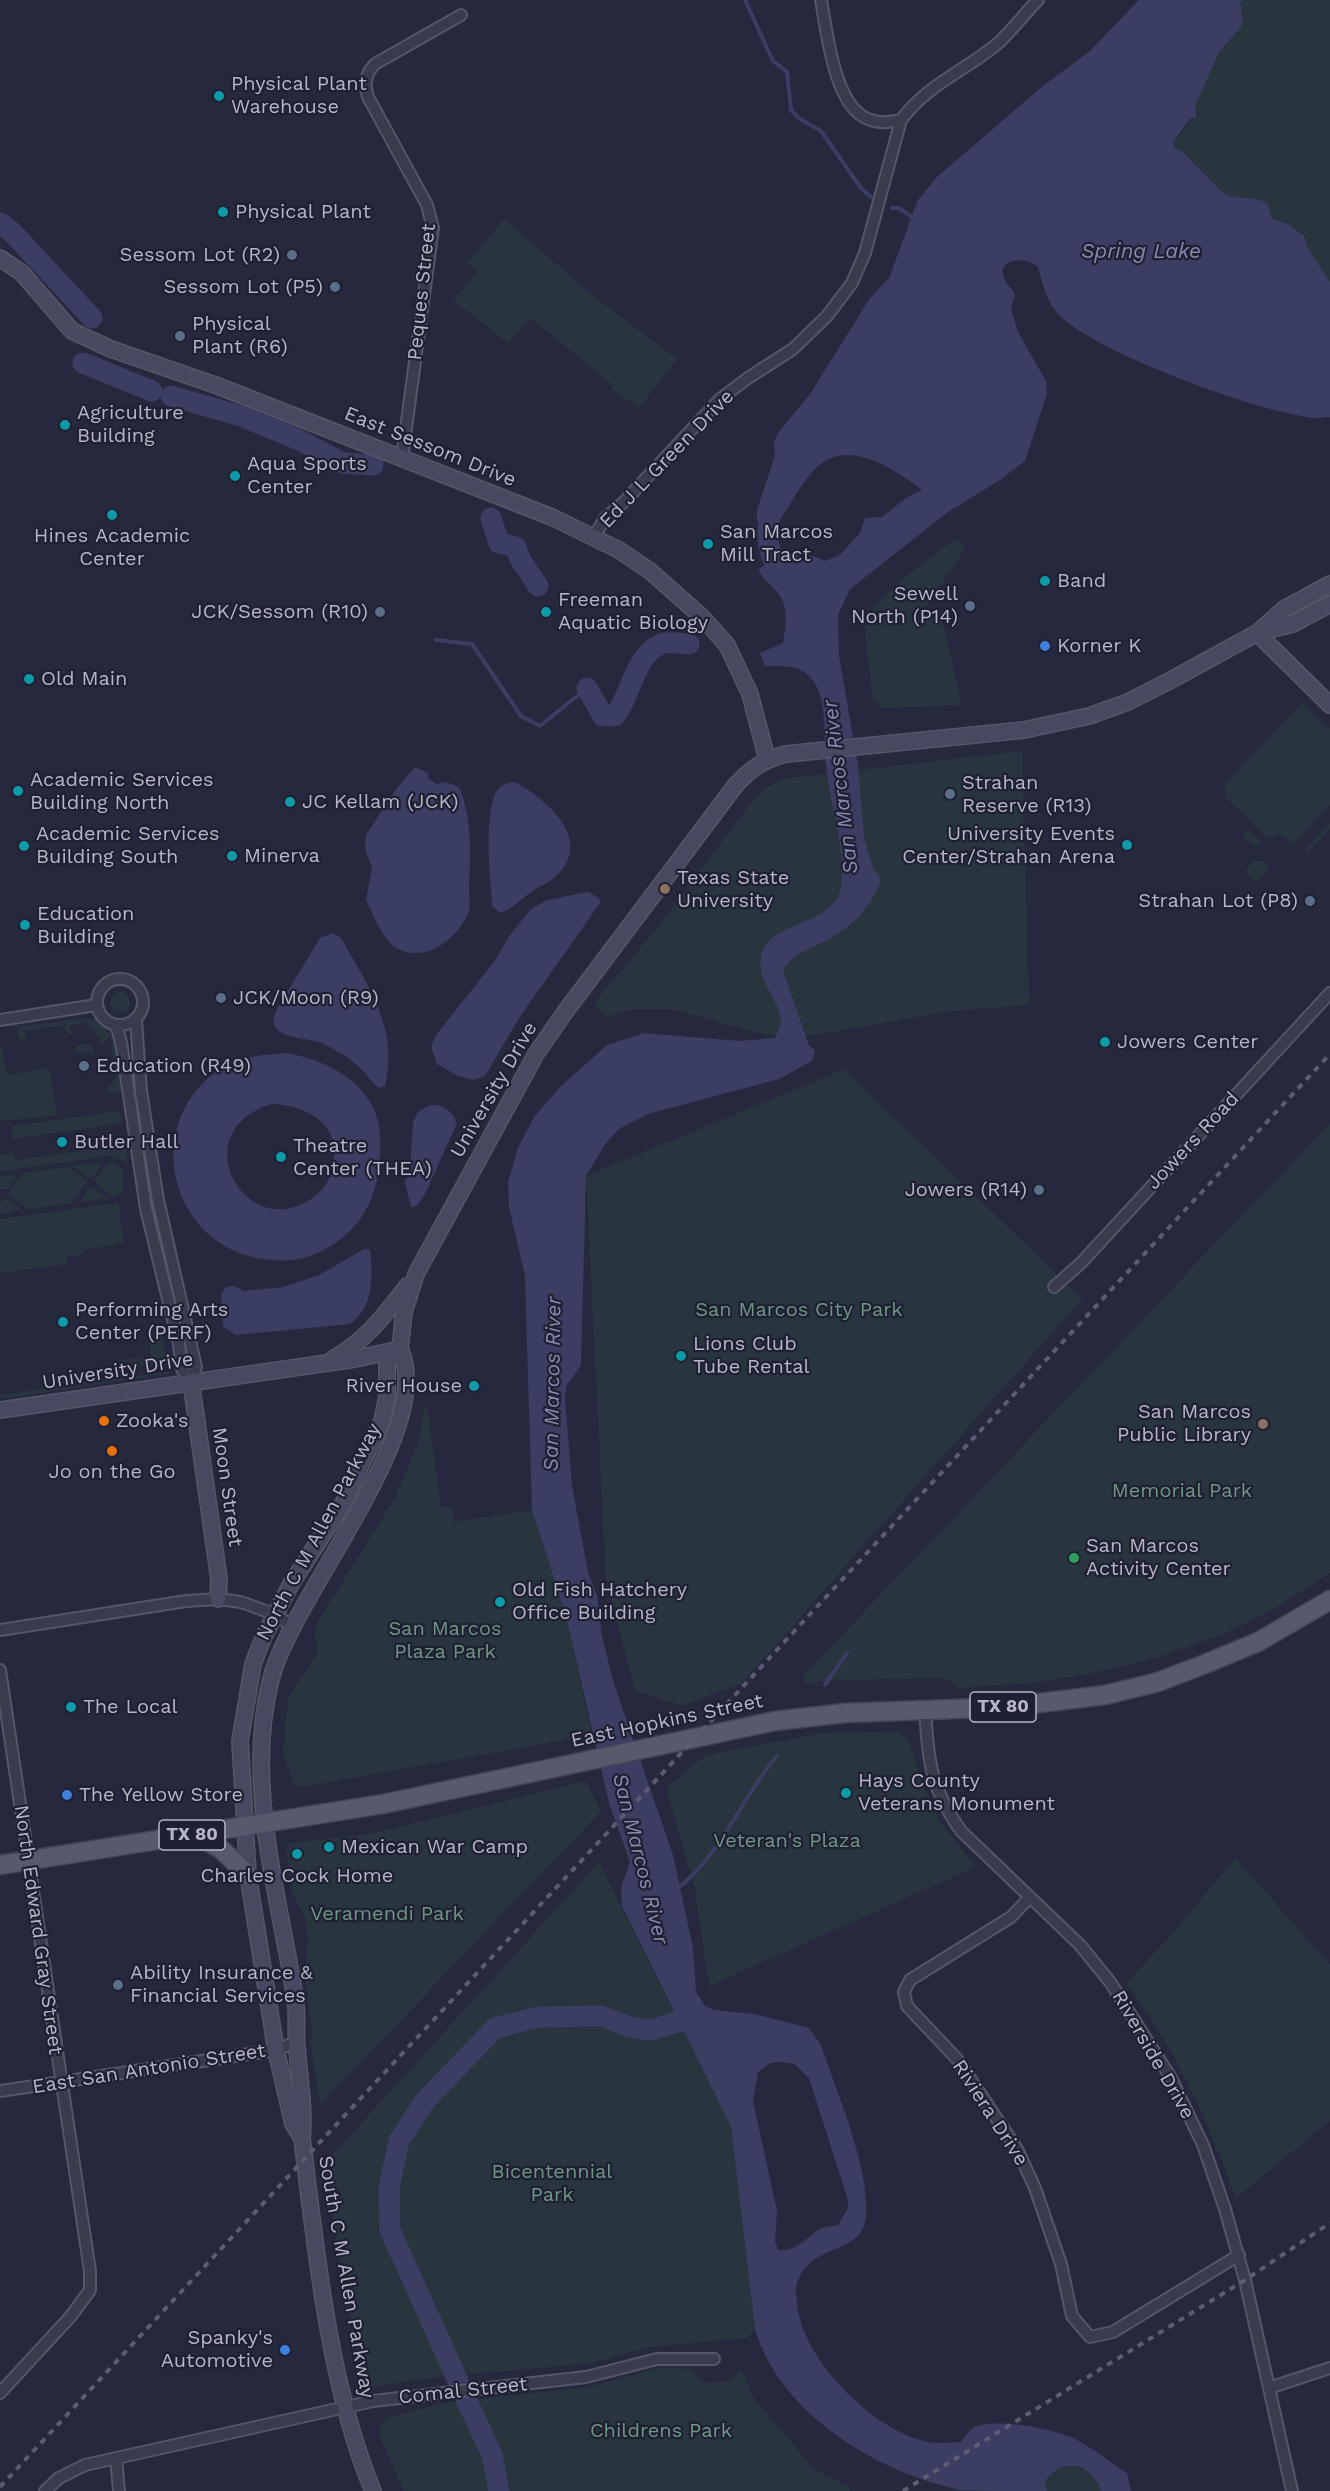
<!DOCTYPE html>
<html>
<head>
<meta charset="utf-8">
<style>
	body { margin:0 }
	canvas { display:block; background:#26283d }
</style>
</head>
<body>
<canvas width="1330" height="2491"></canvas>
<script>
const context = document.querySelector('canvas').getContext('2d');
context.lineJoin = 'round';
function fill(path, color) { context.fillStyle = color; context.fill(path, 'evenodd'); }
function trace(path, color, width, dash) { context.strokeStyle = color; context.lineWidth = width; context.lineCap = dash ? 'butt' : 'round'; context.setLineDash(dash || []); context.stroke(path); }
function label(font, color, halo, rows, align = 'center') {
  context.font = font + ' "Work Sans",sans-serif'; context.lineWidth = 4.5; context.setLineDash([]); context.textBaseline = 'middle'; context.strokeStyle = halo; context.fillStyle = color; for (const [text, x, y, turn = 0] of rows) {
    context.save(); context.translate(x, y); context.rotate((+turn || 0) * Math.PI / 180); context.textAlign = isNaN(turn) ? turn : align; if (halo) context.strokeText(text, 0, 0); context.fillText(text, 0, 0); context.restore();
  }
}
fill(new Path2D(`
	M1243,0h87v282l-21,-32 -5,-14 -16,-12 -16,-5 -11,-20 -29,-2 -8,-3 -49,-45 -2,-7 25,-29 -3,-7 24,-54 22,-25 2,-8 -3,-17z
	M504,219l93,80 80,60 -38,49 -26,-18 -1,-6 -82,-66 -22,25 -55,-43 24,-28 -10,-9z
	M955,539l11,9 -48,70 24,2 20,85 -80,3 -9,-7c-2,-19 -9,-62 -7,-79 3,-21 71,-69 89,-83z
	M1302,703l28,26v76l-36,39 -13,-9 -13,3 -43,-41v-14z
	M1022,751l7,254 -78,6 -130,23 -55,1 -95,-26h-38l-28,8 -11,-14 67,-80 90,-120 16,-15 15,-9z
	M1330,823v6l-21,23 -2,-1v-4z
	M1247,829l15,13 -2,3h-8l-10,-10z
	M1254,861h8l7,7 -11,12h-4l-9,-9z
	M110 1002a10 10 0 1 1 20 0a10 10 0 1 1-20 0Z
	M86,1018c34,3 32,48 36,74l-10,2 -5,-4 8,-12 -4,-39 -3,-1 -7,8 -2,-9 -14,-15 -16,5 5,7 -6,1 -3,-10 -40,6v9l-6,-2 -2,-11z
	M0,1041l7,34 42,-7 8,48 -57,5z
	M89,1044l3,3 2,8 -8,-4 -3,3 -10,-4 5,-5z
	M844,1069l238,230 -340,384 -60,23 -47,-15 -29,-112 -20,-403z
	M120,1111l2,12 -109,16 -2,-13z
	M1330,1123v450l-50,32 -55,29 -73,25 -68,16 -54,8 -71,5 -14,-10 -109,2 -30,4 -4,-7z
	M125,1145l3,18 -19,-7 -109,15v-16l14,-2 1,7z
	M108,1162l9,2 6,7v19l-9,7 -18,-14 -1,-3z
	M103,1163l-10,14 -5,1 -15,-12z
	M69,1167l18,14 -14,22 -45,6 -18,-13 -1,-4 14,-19z
	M17,1175l-10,15 -7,-1v-12z
	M90,1186l18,12 -28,4z
	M4,1199h3l15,11 -22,4v-10z
	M118,1203l6,40 -41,7v4l-16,3v7l-67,9v-54z
	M161,1332l4,25 -3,6 -45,8 -2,-10 36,-5 -3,-22z
	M168,1371l1,3 -169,25v-4z
	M426,1401l15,106 11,-1 1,16 79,-12 34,106 26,119 -290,52 -8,-4 -11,-29 3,-36 3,-22 28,-42 -2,-26 5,-10 75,-120 23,-55z
	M896,1732l12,7 17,51 16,33 35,44 -267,119 -14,-97 -29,-101 40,-33 117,-22z
	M586,1781l15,30 -281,294 -10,-66 3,-5 -8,-55 3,-39 -4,-25 -11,-19 -7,-52 88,-11z
	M1235,1858l95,106v157l-94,77c-28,-77 -61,-149 -110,-215l41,-43z
	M599,1862l132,265 24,202 -8,9 -97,9 -59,16 -170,16 -54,9 -4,-5 -25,-128 -12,-93z
	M660,2368l31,1 13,14 26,-2 12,-12 11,28 62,73 35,17v4h-446l-26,-58 7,-15 64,-16 139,-15z
	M1064,2465c19,2 31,7 37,26h-153z`), '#28343e');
fill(new Path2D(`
	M1139,0h104l-3,3 3,16 -2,8 -22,25 -24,54 2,11 -7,2 -17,23 2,7 6,1 43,44c15,6 31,1 44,10l4,15 16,5 16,12 5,14 21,32v135c-7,0 -16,2 -23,0 -58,-9 -205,-62 -247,-101 -14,-14 -17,-32 -22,-49 -12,-11 -42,-9 -34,11 1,5 8,11 11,16l-4,15 7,23 28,49 1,13 -22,67 -25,19 -52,32 -98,77 -12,26 1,41 19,109 6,72 9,30 8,12c-8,24 -23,42 -45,56 -19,12 -42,16 -53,35l26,76 6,4 -3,11 -33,18 -131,35 -29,15 -13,14 -20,33 -5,189 -14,20 -2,13 7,88 16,86 9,24 5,40 12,48 59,171 20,93 3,44 9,14 9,4 40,4 55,14 12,17c16,49 48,120 45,170 -2,41 -55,26 -69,68 -2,5 -1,12 0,18 2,56 78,132 132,141 10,2 22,0 32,0 3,-4 8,-12 12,-14 18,-11 81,1 100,10 19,9 36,24 54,35l4,18h-30c-10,-29 -38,-34 -56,-10l2,10c-27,0 -60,0 -86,-1 -83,-17 -181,-76 -206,-161l-24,-202 -109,-221 -1,-18 9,-26 -21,-59 -43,-187 -34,-106 -7,-234 -16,-69 -1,-25 10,-34 16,-31 26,-30 47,-42 37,-12 96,8 35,-3c2,-5 6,-12 6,-17 -1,-21 -25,-40 -20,-65 6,-32 61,-30 77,-59 14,-27 -9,-98 -12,-130 -3,-24 1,-48 -6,-72 -1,-7 -7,-14 -11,-19 -11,-12 -30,-9 -44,-10l-5,-13 23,-10c3,-16 6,-38 -6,-51 -7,-8 -13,-12 -19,-22l24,-18 34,5 9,4 15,-6 20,-22 5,-15 17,-1 24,-19 16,-8c-27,-21 -77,-55 -108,-20 -15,16 -24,36 -37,54l-20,-3v-11l18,-54 -1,-14 4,-9 32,-39 60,-96 19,-20 29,-78 19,-23 107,-92 45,-33zM781,2062l14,2 14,14 39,122v8l-10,17c-6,1 -14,2 -20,5 -13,9 -22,22 -40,20l-3,-9 2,-30 -24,-110 5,-29 12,-9z
	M415,767l13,6 1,6 8,5 9,-2 13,5c13,32 12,65 10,99 0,8 2,20 -1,27 -11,27 -45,52 -73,34 -13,-9 -22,-33 -29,-47l6,-32 -7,-20 1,-13 31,-47z
	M515,782c33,18 81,60 39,96 -6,6 -16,8 -23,14 -11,8 -18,16 -30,21l-8,-6c-3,-25 -10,-98 5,-118 5,-5 10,-6 17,-7z
	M588,892l11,6 1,5 -81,115 -34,58 -12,4 -15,-4 -21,-12 -6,-17 5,-12 58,-73 16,-27 20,-25 17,-10z
	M333,933l8,5c27,48 58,90 44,148l-5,2c-8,-4 -13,-14 -20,-20 -10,-10 -25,-19 -39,-25 -12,-5 -36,-4 -44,-14 -6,-7 -3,-14 1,-22l42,-69z
	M286,1053c43,7 92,33 94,82 2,45 -8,85 -48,110 -22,14 -42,18 -68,14 -95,-12 -124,-137 -44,-190 19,-13 44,-14 66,-16zM272,1104c41,2 74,25 59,70 -4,12 -12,20 -23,27 -66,39 -124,-71 -36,-97z
	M430,1105c15,0 21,5 27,18l-32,71 -8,12 -6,1 -6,-25 5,-14 3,-46 5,-10z
	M364,1249l6,1c3,25 4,58 -20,74l-114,11 -13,-9 -2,-31 5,-8 8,-1 10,5 40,-4 35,-12z`), '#3b3d63');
trace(new Path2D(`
	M745,0l28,61 14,11 4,38 9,9 21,12 40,57 10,9
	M892,208h7l16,11
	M436,640l36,4 49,72 19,10 47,-38
	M825,1685l22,-32
	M677,1889c45,-35 64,-91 100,-133`), '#3b3d63', 4);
trace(new Path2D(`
	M0,223l12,9 80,86
	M83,363l69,28
	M171,396l70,20 56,23 46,24 30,2
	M778,496c-15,29 -14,59 9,84
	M491,518l8,25 17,4 4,12 18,27
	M587,688l16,28h12c16,-21 19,-60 46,-72 7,-3 20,0 28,0
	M458,2381l-68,-151 -1,-43 10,-46 25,-39 71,-74 43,-11 63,-1 28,11 21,3 41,-12
	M466,2399l26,56 7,36`), '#3b3d63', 21);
const street = new Path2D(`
	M821,0c6,32 13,106 47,119 12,5 22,3 33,1
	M402,458l31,-230 -6,-23 -59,-108c-4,-14 -3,-22 7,-33l86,-49
	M594,537l11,-19 19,-16 96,-103 28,-21 45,-29 34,-33 25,-33 13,-30 36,-133c26,-35 63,-49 95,-75 15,-13 28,-31 42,-45
	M97 1002a23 23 0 1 1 46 0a23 23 0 1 1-46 0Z
	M0,1020l96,-15
	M136,1020l5,71 17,109 38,167 -5,14
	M116,1025l5,17 25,167 33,135 3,25 9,12
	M1054,1287l27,-24 249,-270
	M0,1630l186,-29 32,-2 23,3 33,12 18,12
	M0,1670l90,601v19l-19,26 -71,77
	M925,1711c4,52 5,76 36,120l119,114 30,37 61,96 32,67 22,64 20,71 47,211
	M1030,1897l-19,20 -101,63 -6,12 3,14 50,53 60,90 18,39 26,76 11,52 18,21 23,-5 126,-77
	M0,2091l276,-41 20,-8
	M1269,2388l61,-20
	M116,2458l3,33
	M45,2491l14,-13 26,-13 288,-64 213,-24 71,-18h57`);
const secondary = new Path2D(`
	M0,258l22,15 50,58 39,18 107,37 336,132 65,32 31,21 52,46 25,28 23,49 17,65
	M1260,632l33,-8 37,-20
	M1257,633l73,72
	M400,1349l4,-37 12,-38 120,-220 29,-42 170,-226c16,-18 28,-26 51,-32l238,-24 65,-14 39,-14 43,-22 86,-47 27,-24 46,-25
	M333,1359c34,-20 50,-42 74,-73
	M191,1381l28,198 -1,20
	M0,1410l355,-51 45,-10
	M302,2138l-9,-14 -17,-74 -28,-175 -8,-134 13,-77 11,-28 27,-52 53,-82 38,-81 5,-24v-35l13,-13
	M373,2491c-44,-105 -57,-240 -71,-353 3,-30 -3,-61 -5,-90 -2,-17 1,-33 -2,-50 -16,-103 -51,-215 -24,-319 21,-83 167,-250 129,-330`);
const primary = new Path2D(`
	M194,1834l27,15 27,26
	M0,1865l383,-61 392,-83 70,-8 162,-6 98,-12 53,-13 47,-18 53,-22 72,-42`);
trace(street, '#555668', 14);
trace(secondary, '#555668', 18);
trace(primary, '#434456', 21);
trace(street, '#3a3b4d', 10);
trace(secondary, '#484960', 15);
trace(primary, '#58596d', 18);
trace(new Path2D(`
	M0,2487l1330,-1433
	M903,2491l342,-211 85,-57`), '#5c5d74', 4, [6, 6]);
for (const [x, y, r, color] of [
	[219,96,6,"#0f9aa8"],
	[223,212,6,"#0f9aa8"],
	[292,255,6,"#5c6f8a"],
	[335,287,6,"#5c6f8a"],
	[180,336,6,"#5c6f8a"],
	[65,425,6,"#0f9aa8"],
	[235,476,6,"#0f9aa8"],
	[112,515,6,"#0f9aa8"],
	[708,544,6,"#0f9aa8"],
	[1045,581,6,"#0f9aa8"],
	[970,606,6,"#5c6f8a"],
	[380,612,6,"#5c6f8a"],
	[546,612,6,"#0f9aa8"],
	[1045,646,6,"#3f7fe0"],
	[29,679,6,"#0f9aa8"],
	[18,791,6,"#0f9aa8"],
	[950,794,6,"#5c6f8a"],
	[290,802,6,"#0f9aa8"],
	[1127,845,6,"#0f9aa8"],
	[24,846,6,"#0f9aa8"],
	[232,856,6,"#0f9aa8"],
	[665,889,6,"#8d6e63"],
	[1310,901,6,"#5c6f8a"],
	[25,925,6,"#0f9aa8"],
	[221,998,6,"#5c6f8a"],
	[1105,1042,6,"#0f9aa8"],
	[84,1066,6,"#5c6f8a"],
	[62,1142,6,"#0f9aa8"],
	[281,1157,6,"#0f9aa8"],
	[1039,1190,6,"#5c6f8a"],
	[63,1322,6,"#0f9aa8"],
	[681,1356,6,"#0f9aa8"],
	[474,1386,6,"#0f9aa8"],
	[104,1421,6,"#e8710a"],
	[1263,1424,6,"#8d6e63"],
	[112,1451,6,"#e8710a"],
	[1074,1558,6,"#2e9e5b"],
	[500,1602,6,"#0f9aa8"],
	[71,1707,6,"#0f9aa8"],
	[846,1793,6,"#0f9aa8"],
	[67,1795,6,"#3f7fe0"],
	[329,1847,6,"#0f9aa8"],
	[297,1854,6,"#0f9aa8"],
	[118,1985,6,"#5c6f8a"],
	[285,2350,6,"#3f7fe0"]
]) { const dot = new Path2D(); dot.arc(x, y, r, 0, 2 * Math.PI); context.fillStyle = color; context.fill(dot); trace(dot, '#1f2032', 2); }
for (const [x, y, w] of [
	[1003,1707,66],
	[192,1835,66]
]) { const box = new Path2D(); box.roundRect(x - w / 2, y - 15, w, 30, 4.5); context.fillStyle = '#1f2032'; context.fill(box); trace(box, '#b6b6c8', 1.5); }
label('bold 18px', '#b6b6c8', null, [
	["TX 80",1003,1707],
	["TX 80",192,1835]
]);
label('20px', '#b6b6c8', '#1f2032', [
	["Physical Plant",231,84],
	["Warehouse",231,107],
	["Physical Plant",235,212],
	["Sessom Lot (R2)",280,255,"right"],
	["Sessom Lot (P5)",323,287,"right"],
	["Physical",192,324],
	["Plant (R6)",192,347],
	["Agriculture",77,413],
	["Building",77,436],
	["Aqua Sports",247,464],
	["Center",247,487],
	["San Marcos",720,532],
	["Mill Tract",720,555],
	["Hines Academic",112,536,"center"],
	["Center",112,559,"center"],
	["Band",1057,581],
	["Sewell",958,594,"right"],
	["North (P14)",958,617,"right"],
	["Freeman",558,600],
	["Aquatic Biology",558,623],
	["JCK/Sessom (R10)",368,612,"right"],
	["Korner K",1057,646],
	["Old Main",41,679],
	["Academic Services",30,780],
	["Building North",30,803],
	["Strahan",962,783],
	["Reserve (R13)",962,806],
	["JC Kellam (JCK)",302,802],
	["Academic Services",36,834],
	["Building South",36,857],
	["University Events",1115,834,"right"],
	["Center/Strahan Arena",1115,857,"right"],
	["Minerva",244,856],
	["Texas State",677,878],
	["University",677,901],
	["Strahan Lot (P8)",1298,901,"right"],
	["Education",37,914],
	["Building",37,937],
	["JCK/Moon (R9)",233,998],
	["Jowers Center",1117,1042],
	["Education (R49)",96,1066],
	["Butler Hall",74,1142],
	["Theatre",293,1146],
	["Center (THEA)",293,1169],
	["Jowers (R14)",1027,1190,"right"],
	["Performing Arts",75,1310],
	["Center (PERF)",75,1333],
	["Lions Club",693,1344],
	["Tube Rental",693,1367],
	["River House",462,1386,"right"],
	["San Marcos",1251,1412,"right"],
	["Public Library",1251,1435,"right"],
	["Zooka's",116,1421],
	["Jo on the Go",112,1472,"center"],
	["San Marcos",1086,1546],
	["Activity Center",1086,1569],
	["Old Fish Hatchery",512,1590],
	["Office Building",512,1613],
	["The Local",83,1707],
	["Hays County",858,1781],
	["Veterans Monument",858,1804],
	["The Yellow Store",79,1795],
	["Mexican War Camp",341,1847],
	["Charles Cock Home",297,1876,"center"],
	["Ability Insurance &",130,1973],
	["Financial Services",130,1996],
	["Spanky's",273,2338,"right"],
	["Automotive",273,2361,"right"]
], 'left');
label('20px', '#b6b6c8', '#1f2032', [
	["Peques Street",422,292,-84],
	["East Sessom Drive",430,447,22],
	["Ed J L Green Drive",667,459,-46],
	["University Drive",494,1090,-60],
	["Jowers Road",1193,1141,-47],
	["University Drive",118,1371,-9],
	["Moon Street",227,1487,82],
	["North C M Allen Parkway",319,1532,-62],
	["East Hopkins Street",667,1721,-12],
	["North Edward Gray Street",38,1930,82],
	["Riverside Drive",1153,2055,60],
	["East San Antonio Street",149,2069,-9],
	["Riviera Drive",990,2113,57],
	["South C M Allen Parkway",346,2277,80],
	["Comal Street",463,2391,-6]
]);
label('20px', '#6f9786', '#1f2032', [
	["San Marcos City Park",799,1310],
	["Memorial Park",1182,1491],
	["San Marcos",445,1629],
	["Plaza Park",445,1652],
	["Veteran's Plaza",787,1841],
	["Veramendi Park",387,1914],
	["Bicentennial",552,2172],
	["Park",552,2195],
	["Childrens Park",661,2431]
]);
label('italic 21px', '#868ab2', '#1f2032', [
	["Spring Lake",1141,252],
	["San Marcos River",841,787,-97],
	["San Marcos River",553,1384,-89],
	["San Marcos River",640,1859,76]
]);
</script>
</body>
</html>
